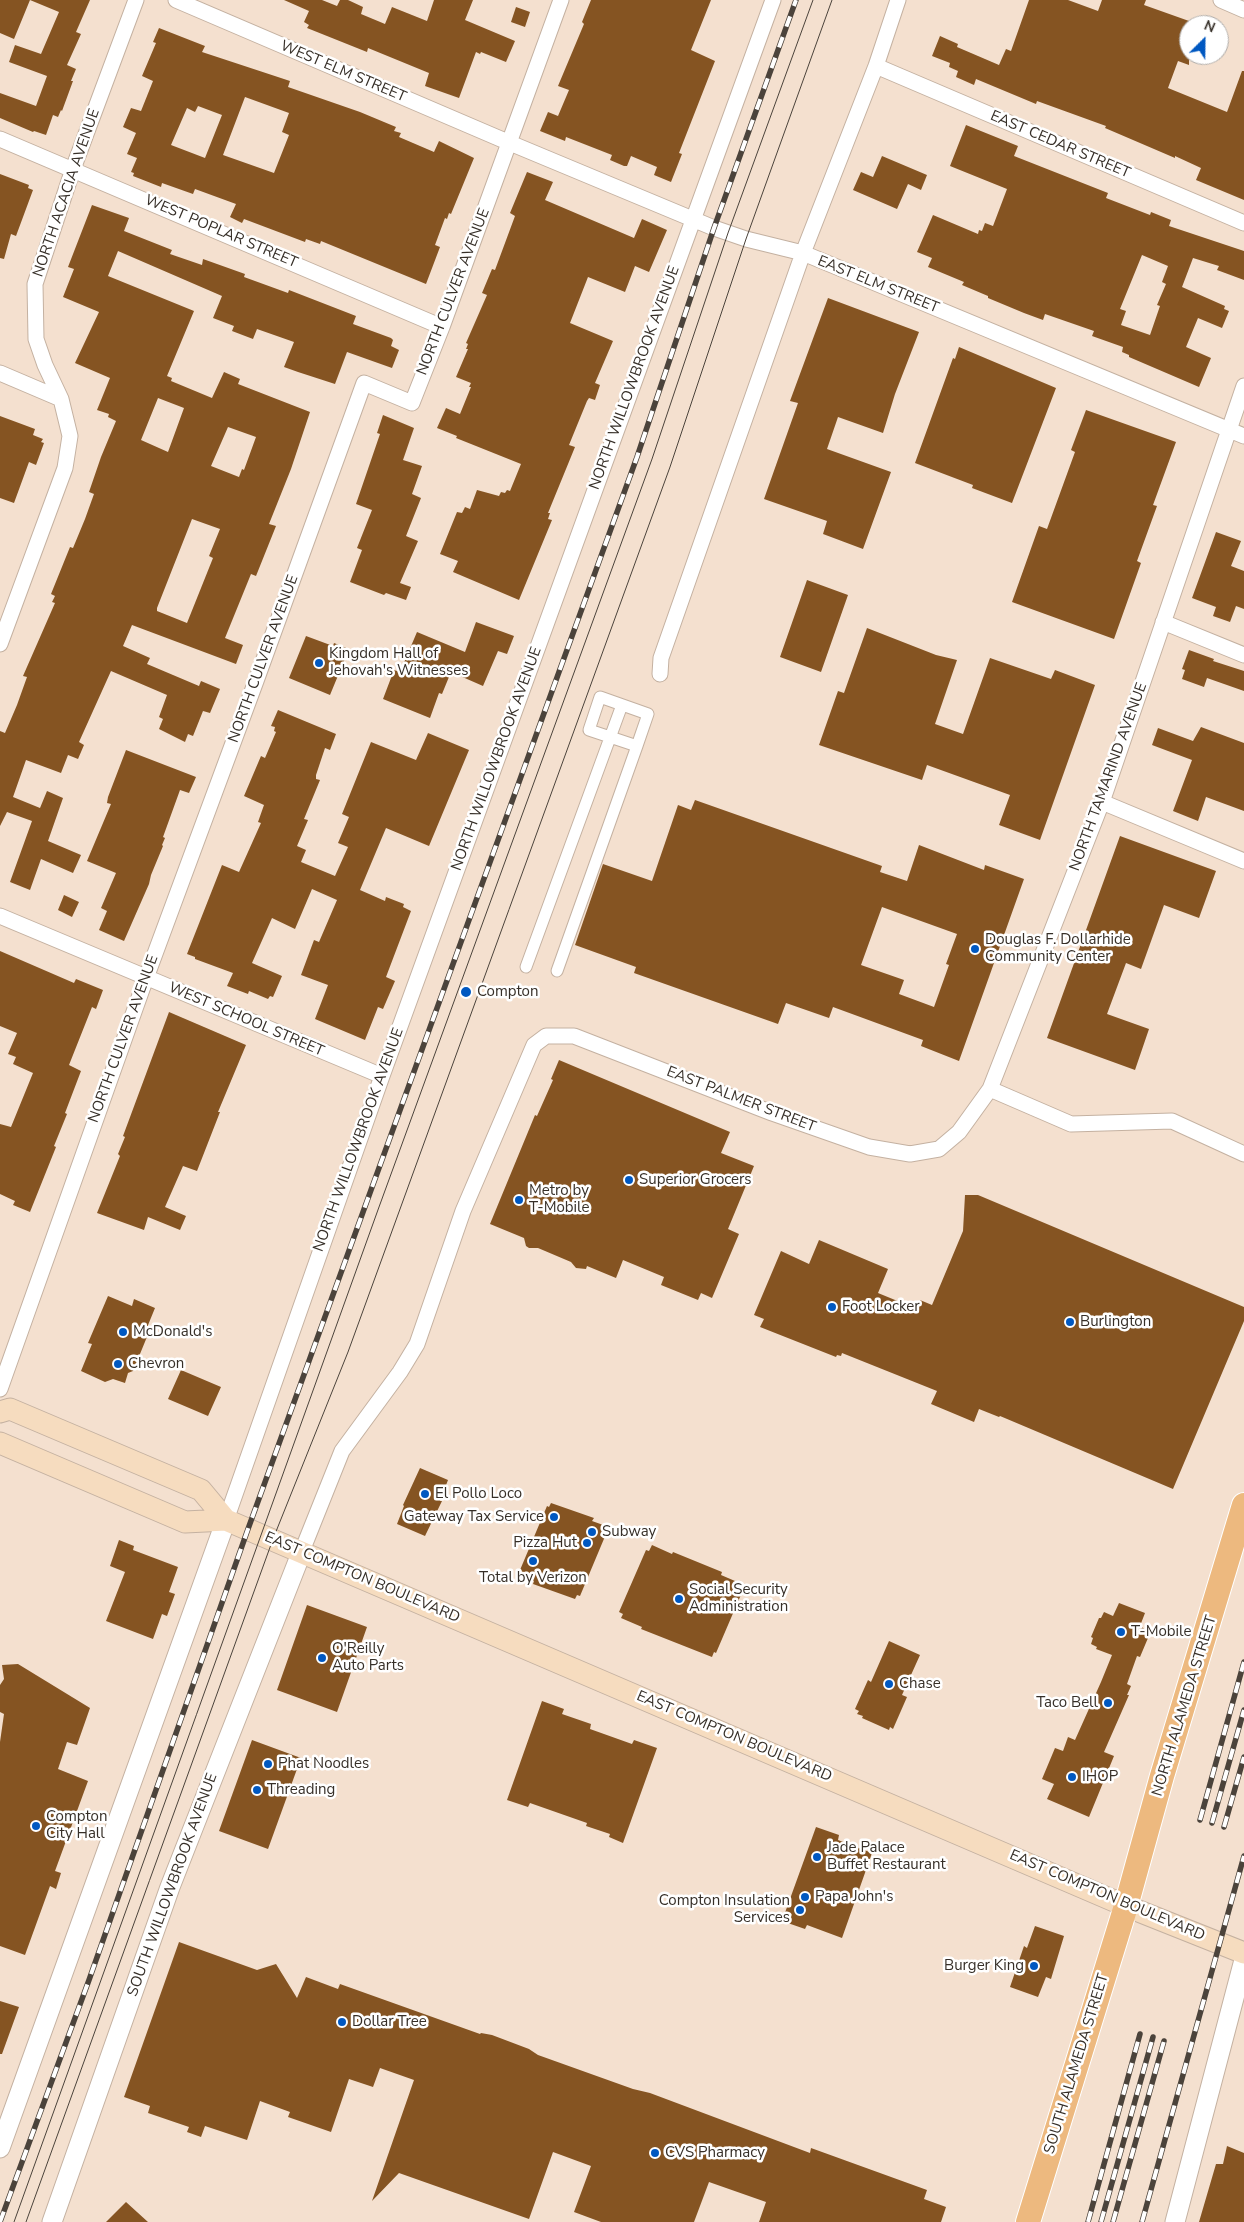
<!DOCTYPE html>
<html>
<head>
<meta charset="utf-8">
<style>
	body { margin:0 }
	#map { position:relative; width:1244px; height:2222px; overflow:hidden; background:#f4e0cf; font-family:"Nunito Sans",sans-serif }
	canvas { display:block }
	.north { position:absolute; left:1179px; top:15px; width:50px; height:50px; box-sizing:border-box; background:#fff; border:1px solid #afaca9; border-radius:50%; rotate:23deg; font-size:14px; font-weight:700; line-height:20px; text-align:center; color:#362f28 }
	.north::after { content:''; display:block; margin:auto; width:18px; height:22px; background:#0058c1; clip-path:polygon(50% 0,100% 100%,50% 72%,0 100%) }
</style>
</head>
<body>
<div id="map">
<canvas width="1244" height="2222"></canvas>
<div class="north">N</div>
</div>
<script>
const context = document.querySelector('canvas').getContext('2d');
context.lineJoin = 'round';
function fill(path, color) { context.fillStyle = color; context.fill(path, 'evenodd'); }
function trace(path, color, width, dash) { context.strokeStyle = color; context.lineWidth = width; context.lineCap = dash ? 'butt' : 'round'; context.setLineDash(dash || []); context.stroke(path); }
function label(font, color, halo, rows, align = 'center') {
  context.font = font + ' "Nunito Sans",sans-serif'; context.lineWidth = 5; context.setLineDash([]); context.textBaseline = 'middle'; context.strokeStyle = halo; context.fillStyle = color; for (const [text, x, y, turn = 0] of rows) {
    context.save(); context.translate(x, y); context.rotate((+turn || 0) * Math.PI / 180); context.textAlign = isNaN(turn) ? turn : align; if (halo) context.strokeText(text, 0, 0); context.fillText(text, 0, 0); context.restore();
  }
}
fill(new Path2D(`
	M0,0h90l-14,32 5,2 -14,31 9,4 -5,12h2l-11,30 -1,-1 -3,7 -5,-2 -7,20 -12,-4 -1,1 -33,-14v-25l36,13 11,-30 -38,-14 6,-17 26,9 18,-42 -29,-12 -16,39 -14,-6z
	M284,0h38l15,6 3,-6h8l15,7 -2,7 24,10 7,-17 35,14 7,-21h39l-8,20 50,21 -9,21 -25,-10 -1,2 -4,-2 -17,46 -34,-12 4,-13 -61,-25 -1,4 -60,-24 2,-3 -5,-3 5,-11z
	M591,0h120l-20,50 24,11 -36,92 3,1 -11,28 -17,-7 3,-8 -26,-11 -4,10h-3l-14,-6 2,-5 -46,-18 -1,4 -25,-10 8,-19 10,4 11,-26 -11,-4 26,-62 -2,-2z
	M1029,0h39l30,11 4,-11h44l-2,5 45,16v44l-11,-4 -10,27 59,24 15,-41h2v129l-48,-20 5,-12 -26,-12v2l-70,-30 1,-2 -69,-25 -1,3 -60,-25 -2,6 -18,-8 2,-6 -9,-4 1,-4 -18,-7 8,-20 18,8 -1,3 42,18 7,-16 5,2z
	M516,7l14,5 -5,15 -14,-5z
	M159,28l46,18 -3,6 88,29 -2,6 72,25 36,15 -2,4 7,2 -2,4 35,15 5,-11 35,17 -23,56 -2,-1 -2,6 -2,-1 -10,27 5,2 -14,37 -105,-43 -1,3 -14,-5 -1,3 -61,-23 -2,4 -12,-6 6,-13 -41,-15 -2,5 -31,-11 -1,4 -28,-11 1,-3 -3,-1 6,-14 -10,-4 9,-21 -13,-6 8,-19 10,3 12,-30 -11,-5 14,-33 -3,-1zM245,97l44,16 -7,19 7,3 -15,38 -51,-18zM198,106l24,9 -17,43 -34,-13 16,-37 8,4z
	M966,125l52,21 -4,10 94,37 -2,5 44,17 1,-3 20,8 -2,6 75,25v29l-27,-10 2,-4 -26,-8 -11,29 43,19 -1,3 5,2 -7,17 -24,-10 -12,29 25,11 -12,29 -70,-30v-2l-7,-3 1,-5 -31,-11 2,-5 -49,-17 -2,6 -19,-7 -36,-15v-2l-26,-11 2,-3 -36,-15 4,-9 -15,-6 16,-37 45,19 1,-4 3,1 3,-8 8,3 14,-37 -57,-23zM1142,255l26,11 -6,16 4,2 -9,21 3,1 -10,29 -29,-10 5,-14 -6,-2z
	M882,156l45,19 -6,15 -13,-6 -11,25 -44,-19 8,-18 12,5z
	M527,172l26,10 -8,18 89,38 8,-19 25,11 -18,42 -14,-6 -10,26 -37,-15 -18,46 43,18 -18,42 5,2 -5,15 -6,-2 -2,3 -18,44 6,2 -27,66h2l-2,6 4,1 -33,80 -66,-28 5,-11 -18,-7 17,-42 5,1 3,-6 5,2 7,-19 22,6 2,-4 4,1 2,-3 3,1 11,-27 -65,-26 1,-2 -20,-8 9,-20 14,6 11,-27h-2l2,-4 -15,-6 12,-28h-2l2,-5 -2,-1 21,-48 -5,-2 10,-24 3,1 20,-54 -5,-3z
	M0,174l29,11 -1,3 5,2 -17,46 -5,-2 -7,25 -4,-1z
	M92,205l37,13 -5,13 48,19 -2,4 32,11 1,-6 42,15 -1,3 44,16 1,-3 67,26 -3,8 38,14 2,2 -2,6 8,4 -7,18 -45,-16 -12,32 -37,-12 -14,-5 10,-25 -37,-13 -4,10 -21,-8 2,-5 -21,-8 9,-22 -104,-45 -10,25 86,35 -27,65 5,2 -1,3 41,17 12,-26 16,7 -2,5 72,28 -19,57 -22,55 7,2 -20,50 -5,-2 -26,64 18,7 -7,19 -104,-39 -9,21 27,12 -3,6 52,22 2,-5 19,8 -10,24 -7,-2 -10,25 -5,-2 -3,8 -26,-13 4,-10 -4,-2 8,-22 -56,-24 -32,71 5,3 -6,14 -10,-4 -7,18 -35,-13 -13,37 27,11 7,-17 16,7 -15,43 33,14 -8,18 -32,-14 -11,31 -20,-8 22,-61 -25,-9 -7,14v-95l5,2 12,-28 10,-28 -4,-1 32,-73 -3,-1 3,-6 -4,-2 19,-47 3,1 12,-29 9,-25 -5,-2 12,-35 15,-36 -8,-4 1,-3 -12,-4 13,-32 -35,-15 24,-51 -36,-15 11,-28 -6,-2zM158,398l26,10 -16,44 -27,-12zM228,427l28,10 -12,33 -2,-1 -3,8 -28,-11zM192,519l28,10 -11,27 4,2 -26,65 -30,-12v-3z
	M828,298l91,34 -24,62 -12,39 -45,-16 -11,32 64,23 -28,77 -40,-15 4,-13 -63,-22 34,-96 -8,-2z
	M959,347l97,41 -44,115 -40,-15 1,-3 -58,-22 38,-105 2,1z
	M1086,410l90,32 -23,63 4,1 -20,55 4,2 -27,76 -102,-37 27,-76 8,3 28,-77 -4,-2z
	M383,415l31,13 -11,32 19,6 -10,28 9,4 -15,38 12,5 -18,42 11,4 -5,13 -20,-7 -2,2 -34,-13 12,-32 -5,-2 15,-38 -16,-6 24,-70 -3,-1z
	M0,416l35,13 -2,6 10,4 -2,3 3,1 -8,22 -7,-3 -15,41 -14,-5z
	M1216,532l25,9 -10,25 13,5v38l-8,-3 -6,16 -17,-6 3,-9 -24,-9z
	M807,580l41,15 -27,77 -41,-15z
	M476,622l38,14 -7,18 -9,-3 -15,35 -32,-14 -9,22 -3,-1 -9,25 -47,-19 11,-29 6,2 17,-40 48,20z
	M867,628l69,27 21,5 -22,64 28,10 27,-76 61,21 4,-9 40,15 -55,155 -41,-15 11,-30 -83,-30 -5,15 -103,-35 19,-54 6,2z
	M306,636l27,10 1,-3 15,6 -19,46 -41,-17z
	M1189,650l25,9 -1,2 31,10v20l-37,-13 -3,9 -22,-8 3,-9 -3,-1z
	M278,710l58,24 -6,16 -5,-2 -9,27v4l4,1 -16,39 4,1 -11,26 9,4 -5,12 34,14 13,-29 -10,-4 11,-26 -7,-3 29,-72 45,18 12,-27 41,17 -40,96 -43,-18 -26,62 25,11 1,-4 18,7 -1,3 8,4 -25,66 9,4 -12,28 -5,-2 -13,33 -50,-21 13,-34 -27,-10 13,-35 5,2 18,-42 -25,-11 -17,40 -23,-11 -20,45 30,13 -9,21 -3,-1 -2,3 -19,-8 -1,3 -21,-8 6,-13 -38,-14v-2l-8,-3 35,-89 17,7 22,-49 -3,-1 6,-17 -20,-9 17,-40 4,2 11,-26 -2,-1 1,-4 -4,-1z
	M1201,727l43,16v68l-38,-14 -8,24 -25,-10 19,-51 -40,-15 6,-17 35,13z
	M126,750l70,27 -7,16 -9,-3 -17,47 2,1 -3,7 1,1 -12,29 -2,9 -25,57 -25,-11 8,-19 -6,-3 15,-35 -29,-12 24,-57 -4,-1 1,-6z
	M695,800l187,66 -2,6 27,9 12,-36 65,25 1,-5 39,14 -65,182 -38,-15 2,-6 -90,-33 -4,11 -43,-15 -8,21 -144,-51 2,-6 -61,-22 28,-81 49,17 26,-76 13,5zM882,907l75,27 -11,30 3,1 -15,42 -35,-13 5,-14 -43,-15z
	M1120,836l96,35 -17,47 -35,-13 -23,64 -15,-6 -19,51 42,15 -14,41 -88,-32z
	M64,895l15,7 -7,15 -14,-7z
	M0,951l74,32 2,-4 27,11 -7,19 -4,-2 -23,58 12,6 -16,42 2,1 -13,32 2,1 -26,65 -17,-7 2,-4 -15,-7v-70l11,3 22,-54 -20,-9 3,-7 -8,-3 9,-21 -17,-7z
	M169,1012l77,33 -28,67h2l-23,59 -14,-5 -18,41 21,9 -6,14 -32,-13 -4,13 -47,-17 23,-57 -2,-2 7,-17 -2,-1z
	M559,1060l171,72 -9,21 33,13 -26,63 11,5 -27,64 -11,-5 -3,7 -37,-15 3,-8 -41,-17 -7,18 -29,-12 -1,3 -10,-1 -5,-6 -33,-14h-9l-3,-2 -2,-8 -34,-14 45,-109 2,1 16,-36 -2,-1z
	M965,1195h13l266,112v14l-71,168 -173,-73 -1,1 -20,-8 -5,13 -43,-18 6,-13 -95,-38 -1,3 -4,-1 -1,2 -76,-30 4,-8 -10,-4 27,-64 28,13 10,-24 69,29 -10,24 39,16 3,-9 12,5 31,-74z
	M108,1296l24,10 2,-7 21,9 -9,22 3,2 -16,39 -5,2 -3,10 -12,-4 -8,3 -24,-11 11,-27 -4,-1z
	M181,1370l40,17 -13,29 -40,-17z
	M420,1468l28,12 -8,21h2l-17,35 -28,-12 7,-18 -1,-1z
	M551,1503l43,15 -2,3 14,5 -3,6 3,2 -26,62 -3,-1 -2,4 -42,-15 1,-3 -14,-5 2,-5 -2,-1 27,-64 2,1z
	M119,1540l15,6 -1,4 45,17 -9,25 6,2 -8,22 -5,-2 -9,25 -47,-18 19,-49 -15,-6z
	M652,1545l20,9 1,-2 49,20 -1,3 21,9 -2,5 3,1 -27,63 -2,-1 -2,5 -71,-28 1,-2 -21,-9 2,-4 -4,-2 27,-62 3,1z
	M1119,1603l26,10 -5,13 8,5 -3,6 3,1 -8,19 -3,-1 -10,28 4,2 -4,9h2l-25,57 10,4 -25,61 -42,-18 7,-15 -12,-5 13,-31 8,3 5,-14 7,3 26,-58 11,-27 -16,-6 1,-2 -6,-3 2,-6 -2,-1 8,-19h2l3,-6 9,4z
	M307,1605l60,22 -30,85 -60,-22z
	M889,1641l31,14 -18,40 5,2 -14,32 -3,-2 -1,3 -27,-12 1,-2 -6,-2 2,-3 -4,-2 13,-29 3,2z
	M18,1664l72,44 -13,37 -10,-3 -9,27 30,12 -33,90 6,2 -5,16 -6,-3 -25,69 -25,-9v-204l4,-28 -4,-2v-27l4,-6 -2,-14z
	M542,1701l22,8 -2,5 29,10 -1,5 42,15 2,-4 23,8 -34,95 -14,-6 1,-3 -24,-8 1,-3 -57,-20 -2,4 -21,-7z
	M252,1740l49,18 -33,91 -49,-18z
	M816,1827l23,8 -1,5 34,13 -30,85 -35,-13 -2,4 -23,-8z
	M1035,1926l29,10 -13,43 -5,-2 -8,20 -28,-10 14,-41 3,2z
	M179,1942l78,28 19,-6 21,34 9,-21 32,12 2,-5 140,50 1,-1 11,2 37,14 9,6 95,34 17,4 160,60 1,-5 116,42 -3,9 22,8 -5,15h-182l7,-20 -57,-20 -15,40h-93l-27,-10 17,-46 -38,-14 -24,67 -130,-46 -27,28 42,-121 -34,-12 -7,19 -24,-8 -18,53 -43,-15 2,-5 -30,-11 -13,39 -42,-14 -4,11 -14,-5 2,-5 -41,-14 2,-7 -26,-9z
	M0,2001l19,6 -17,47h-2z
	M1227,2146l17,7v69h-45l17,-58h7z
	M126,2202l22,20h-42z`), '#855422');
const pedestrian = new Path2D(`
	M526,967l96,-262
	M557,971l80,-225 11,-32 -48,-17 -11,33 48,16`);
const minor = new Path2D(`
	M176,0l334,143 204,85 32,11 57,14 441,183
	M1221,0l23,10
	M876,66l368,157
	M0,139l442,188
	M0,373l61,26
	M1163,622l81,33
	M0,644l65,-176 5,-32 -9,-37 -16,-34 -9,-26 -1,-55 38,-115 63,-169
	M660,674l1,-16 142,-405 73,-187 22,-66
	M1102,802l142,59
	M0,916l382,160
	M990,1089l81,35 101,-3 72,33
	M0,1389l146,-411 110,-297 108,-298 48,20 30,-76 119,-327
	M226,1520l156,-444 391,-1076
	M302,1551l40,-100 58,-79 17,-28 46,-133 71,-166 12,-9h28l198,77 97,34 41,7 29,-5 20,-17 31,-43 112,-287 142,-416`);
const tertiary = new Path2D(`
	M0,2148l226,-628
	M52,2222l118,-335 132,-336
	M1175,2222l69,-262`);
const secondary = new Path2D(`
	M0,1412l10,-3 191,81 25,30
	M0,1443l185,79 41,-2 900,386 118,47`);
const primary = new Path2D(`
	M1028,2222l98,-316 36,-130 82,-271`);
trace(pedestrian, '#c4b1a1', 13);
trace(minor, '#c4b1a1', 17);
trace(tertiary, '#c4b1a1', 21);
trace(secondary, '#c4b1a1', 23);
trace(primary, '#fff', 26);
trace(pedestrian, '#fff', 11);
trace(minor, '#fff', 15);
trace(tertiary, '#fff', 19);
trace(secondary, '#f6dcbf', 21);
trace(primary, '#edb97f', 24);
trace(new Path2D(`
	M14,2222l365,-1015 273,-748 76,-226 85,-233
	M26,2222l247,-683 75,-187 322,-885 76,-228 86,-239`), '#4b433b', 1);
const rail = new Path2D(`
	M1200,1820l44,-158
	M1212,1823l32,-113
	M1224,1827l20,-70
	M0,2222l89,-242 159,-451 389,-1072 77,-229 82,-228
	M1088,2222l52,-188
	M1101,2222l52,-185
	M1113,2222l51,-181
	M1142,2222l102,-366`);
trace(rail, '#4b433b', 5.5);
trace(rail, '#fff', 4, [11]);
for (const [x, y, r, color] of [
	[319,663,5,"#0058c1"],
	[975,949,5,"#0058c1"],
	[466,992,6,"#0058c1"],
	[629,1180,5,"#0058c1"],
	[519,1200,5,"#0058c1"],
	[832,1307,5,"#0058c1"],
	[1070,1322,5,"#0058c1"],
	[123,1332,5,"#0058c1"],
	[118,1364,5,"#0058c1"],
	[425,1494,5,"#0058c1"],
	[554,1517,5,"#0058c1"],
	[592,1532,5,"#0058c1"],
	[587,1543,5,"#0058c1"],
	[533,1561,5,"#0058c1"],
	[679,1599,5,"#0058c1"],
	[1121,1632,5,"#0058c1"],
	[322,1658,5,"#0058c1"],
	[889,1684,5,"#0058c1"],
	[1108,1703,5,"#0058c1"],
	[268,1764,5,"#0058c1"],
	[1072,1777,5,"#0058c1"],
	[257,1790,5,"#0058c1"],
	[36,1826,5,"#0058c1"],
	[817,1857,5,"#0058c1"],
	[805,1897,5,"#0058c1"],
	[800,1910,5,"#0058c1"],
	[1034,1966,5,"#0058c1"],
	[342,2022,5,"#0058c1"],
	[655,2153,5,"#0058c1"]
]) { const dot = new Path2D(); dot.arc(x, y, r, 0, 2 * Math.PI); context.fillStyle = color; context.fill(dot); trace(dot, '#fff', 2); }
label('15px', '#362f28', '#fff', [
	["WEST ELM STREET",343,72,23],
	["EAST CEDAR STREET",1060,145,23],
	["NORTH ACACIA AVENUE",67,193,-71],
	["WEST POPLAR STREET",221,232,23],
	["EAST ELM STREET",878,285,22],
	["NORTH CULVER AVENUE",454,292,-69],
	["NORTH WILLOWBROOK AVENUE",635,378,-70],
	["NORTH CULVER AVENUE",264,659,-70],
	["NORTH WILLOWBROOK AVENUE",497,759,-70],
	["NORTH TAMARIND AVENUE",1109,777,-70],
	["WEST SCHOOL STREET",246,1020,23],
	["NORTH CULVER AVENUE",124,1039,-70],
	["EAST PALMER STREET",741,1100,21],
	["NORTH WILLOWBROOK AVENUE",359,1140,-70],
	["EAST COMPTON BOULEVARD",362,1578,23],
	["NORTH ALAMEDA STREET",1185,1706,-73],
	["EAST COMPTON BOULEVARD",734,1737,23],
	["SOUTH WILLOWBROOK AVENUE",173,1885,-70],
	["EAST COMPTON BOULEVARD",1107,1896,23],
	["SOUTH ALAMEDA STREET",1077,2064,-73]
]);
label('15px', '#362f28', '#fff', [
	["Kingdom Hall of",329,654],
	["Jehovah's Witnesses",329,671],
	["Douglas F. Dollarhide",985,940],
	["Community Center",985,957],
	["Compton",477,992],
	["Superior Grocers",639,1180],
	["Metro by",529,1191],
	["T-Mobile",529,1208],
	["Foot Locker",842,1307],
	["Burlington",1080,1322],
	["McDonald's",133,1332],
	["Chevron",128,1364],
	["El Pollo Loco",435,1494],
	["Gateway Tax Service",544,1517,"right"],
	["Subway",602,1532],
	["Pizza Hut",577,1543,"right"],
	["Total by Verizon",533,1578,"center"],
	["Social Security",689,1590],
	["Administration",689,1607],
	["T-Mobile",1131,1632],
	["O'Reilly",332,1649],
	["Auto Parts",332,1666],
	["Chase",899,1684],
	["Taco Bell",1098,1703,"right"],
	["Phat Noodles",278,1764],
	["IHOP",1082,1777],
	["Threading",267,1790],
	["Compton",46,1817],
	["City Hall",46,1834],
	["Jade Palace",827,1848],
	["Buffet Restaurant",827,1865],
	["Papa John's",815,1897],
	["Compton Insulation",790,1901,"right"],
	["Services",790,1918,"right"],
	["Burger King",1024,1966,"right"],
	["Dollar Tree",352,2022],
	["CVS Pharmacy",665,2153]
], 'left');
</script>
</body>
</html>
